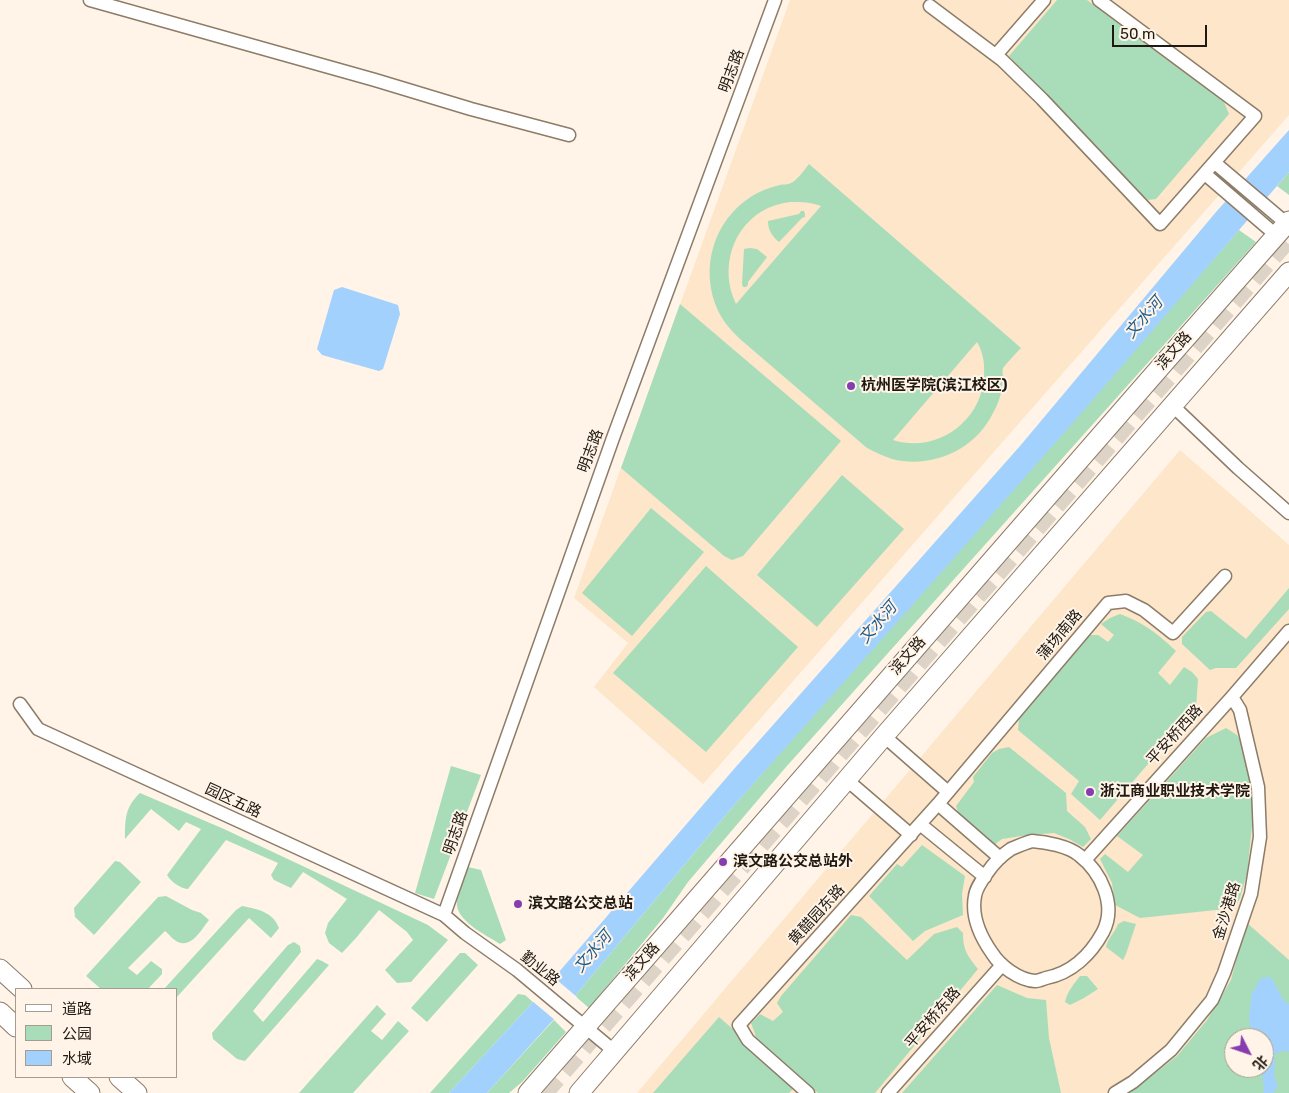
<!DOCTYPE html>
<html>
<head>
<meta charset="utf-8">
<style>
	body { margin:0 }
	#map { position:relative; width:1289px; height:1093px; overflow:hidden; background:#fff4e7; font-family:Rubik,"Noto Sans SC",sans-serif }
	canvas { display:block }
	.legend { position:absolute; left:15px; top:988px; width:162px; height:90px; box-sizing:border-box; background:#fff4e7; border:1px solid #a59c91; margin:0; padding:6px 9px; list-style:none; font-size:15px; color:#1f1911 }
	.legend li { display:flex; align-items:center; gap:10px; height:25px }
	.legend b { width:25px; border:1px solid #a59c91 }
	.north { position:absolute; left:1224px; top:1028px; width:50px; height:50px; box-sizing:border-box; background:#fff4e7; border:1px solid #a59c91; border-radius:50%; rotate:131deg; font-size:14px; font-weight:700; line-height:20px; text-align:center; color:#1f1911 }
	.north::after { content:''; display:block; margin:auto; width:18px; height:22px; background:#853daf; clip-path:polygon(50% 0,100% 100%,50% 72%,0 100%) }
	.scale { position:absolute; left:1112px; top:25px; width:95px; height:22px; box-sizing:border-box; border:2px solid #1f1911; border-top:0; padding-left:6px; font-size:15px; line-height:18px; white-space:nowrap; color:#1f1911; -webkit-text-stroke:4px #fff4e7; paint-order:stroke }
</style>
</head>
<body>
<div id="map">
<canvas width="1289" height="1093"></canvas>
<ul class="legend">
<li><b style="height:6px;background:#fff"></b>道路</li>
<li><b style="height:14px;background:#a9ddb9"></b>公园</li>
<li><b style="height:14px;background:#a3d1fd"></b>水域</li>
</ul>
<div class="north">北</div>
<div class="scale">50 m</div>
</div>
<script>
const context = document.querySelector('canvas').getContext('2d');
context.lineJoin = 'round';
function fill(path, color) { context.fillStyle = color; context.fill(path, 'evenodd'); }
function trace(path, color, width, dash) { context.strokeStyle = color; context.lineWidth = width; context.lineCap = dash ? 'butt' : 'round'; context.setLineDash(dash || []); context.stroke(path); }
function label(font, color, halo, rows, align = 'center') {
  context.font = font + ' Rubik,"Noto Sans SC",sans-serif'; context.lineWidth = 4; context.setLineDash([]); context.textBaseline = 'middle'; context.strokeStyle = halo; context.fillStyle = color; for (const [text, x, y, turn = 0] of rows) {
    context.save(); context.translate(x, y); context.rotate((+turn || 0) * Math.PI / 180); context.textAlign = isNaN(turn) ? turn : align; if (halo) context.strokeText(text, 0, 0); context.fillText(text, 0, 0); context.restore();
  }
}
fill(new Path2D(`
	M790,0h499v115l-586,669 -109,-97 34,-44 -54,-45z
	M1180,450l109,95v548h-652zM1234,1038h30v30h-30z`), '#fde6c9');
fill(new Path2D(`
	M1057,0h30l137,102 5,12 -73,85 -8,1 -8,-7 -131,-137z
	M809,164l212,184c-4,4 -15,16 -18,20 -1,3 0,8 0,12 -1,12 -4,23 -10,33 -18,37 -61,56 -101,46 -9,-3 -17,-7 -25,-11l-127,-109c-7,-7 -13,-13 -18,-21 -23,-39 -13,-90 23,-117 10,-8 22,-13 35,-16 3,-1 8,0 11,-2 5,-1 14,-14 18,-19zM790,202c11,0 21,0 31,4l-85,98c-17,-35 -4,-79 32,-96 7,-3 14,-5 22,-6zM977,342c6,10 8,22 7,34 -2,45 -47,78 -91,64z
	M1289,172v23l-12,-9z
	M801,211h3l1,3v3l-3,1 -23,24c-7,-6 -11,-12 -11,-21l31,-7z
	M1239,230l17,12 -470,525 -98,115 -25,36 -74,90 -14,-12 155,-186z
	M750,248l7,1 10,8 -19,25v3l-2,2h-3l-1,-3 2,-35z
	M680,304l161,137 -98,115 -11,4 -8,-4 -103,-88z
	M842,475l62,54 -87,98 -60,-52z
	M651,508l53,44 -72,84 -50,-43z
	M706,566l92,81 -92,105 -93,-79z
	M1289,588v21l-53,59h-20l-6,2 -28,-26v-7l24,-25 5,-1 35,28z
	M1120,614c24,9 37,19 56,37l-18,22 12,12 14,-18 8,5 6,7 -2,29 -96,112 -29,-26 8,-13 -61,-51 1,-11 71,-84h8l10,7 6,-7 -13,-11 9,-6z
	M1226,728l11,7 7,11 8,27v53l-5,48 -7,24 -5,10 -95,10 -25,-13 -3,-22 -12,-24 5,-5 23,18 15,-17 -26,-19 89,-98z
	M1009,747l57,46 1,18 18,16 6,12 -8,8 -14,-8 -15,-6 -26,2 -26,4 -9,7 -35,-34 -2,-6 18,-24 -1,-5 19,-24 7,-4z
	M451,766l30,9 -47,124 -19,-6z
	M140,793l84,36 204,96 20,15 -37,42 -14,1 -12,-13 28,-30 -6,-8 -28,-22 -23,28 -14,15 -13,-10 -4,-10 3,-10 19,-24 -44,-27 -12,16 -17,-8 -3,-5 7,-12 -52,-23 -38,49c-8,-1 -17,-7 -21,-14l34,-46 -15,-7 -7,9 -28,-22 -26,30c0,-20 0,-32 15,-46z
	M922,845l43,31 -3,18 1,21 -38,16 -12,10 -44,-45 28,-32 5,3z
	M115,861l5,1 21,20 -47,53 -19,-18 -1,-9z
	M468,867l13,3 25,70 -6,4c-14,-9 -46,-24 -43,-43 1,-10 8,-24 11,-34z
	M166,896l26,14 9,3 8,7c-8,10 -17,28 -31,22 -5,-2 -9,-8 -13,-11l-37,37 9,7 14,-14 11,8v5l-14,15h-47l-15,-13 72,-79z
	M242,906c16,3 31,6 37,22l-8,10 -22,-20 -73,80v-9h-12l72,-79z
	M851,915l10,2 46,43 27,-26 23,-7 6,6c0,18 5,23 15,36l-103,124h-57l-62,-51 -1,-8 -4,-11 9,-9 13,7 10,-9 -6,-9 4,-7z
	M1124,921l12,3 -10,30 -3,6 -17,-13c2,-9 9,-15 12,-23z
	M1246,922l43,38v133h-161l16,-11 33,-26 30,-36 24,-40zM1234,1038h30v30h-30z
	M294,942l6,4 1,6 -48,59 10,11 54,-63 5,2 7,4 -84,96 -8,-2 -24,-20 -1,-6 76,-88z
	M460,953h5l13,12 -51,57 -16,-14z
	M1080,976h7l11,13 -14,9 -14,7 -5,-3c2,-10 9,-18 15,-26z
	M997,985l30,13 19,2 3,38 12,55h-159z
	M518,994l7,1 8,7 -84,91h-19z
	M377,1005l9,9 -15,17 11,9 16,-19 11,10 -56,62h-54z
	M719,1017l78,68 -8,8h-136z
	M554,1020l12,12 -44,50 -13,11h-22z`), '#a9ddb9');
fill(new Path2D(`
	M1289,130v42l-211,245 -177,201 -171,192 -155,186 -88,97h-38l84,-91 201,-233 286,-323 196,-234z
	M342,287l56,18 2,9 -17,55 -4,2 -57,-16 -5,-6 17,-59z
	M1271,977l13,24 5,3v48l-4,-2 -10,4 -1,21 4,12 -5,6h-10l1,-2 -2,-23h2v-9l2,-5 -2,-4v-12h-8l-5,-8 -2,-12 3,-25 9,-15z`), '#a3d1fd');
fill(new Path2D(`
	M551,975l26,22 -21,24 -25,-21z`), '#fff4e7');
trace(new Path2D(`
	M543,1093l746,-856`), '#ddd3c7', 20, [20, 10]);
const minor = new Path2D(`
	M90,0l285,80 96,29 98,26
	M930,6l72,54 40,39 118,125 95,-108 -156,-116
	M996,55l48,-55
	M1215,163l72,61
	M1205,174l71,61
	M1173,406l65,62 51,45
	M20,704l18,25 406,186 21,18 52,37 97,81
	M884,736l64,56
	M847,780l64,55
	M938,804l62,54
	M920,824l65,53
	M1032,841c14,1 36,5 47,14 22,17 38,50 24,77 -12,22 -31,41 -57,46 -3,1 -7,3 -11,3 -16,-1 -35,-15 -43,-28 -12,-17 -21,-36 -17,-57 1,-8 7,-16 12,-23 6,-9 15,-18 24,-24 7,-3 14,-6 21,-8z
	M1085,860l147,-163 57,-66
	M444,915l169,-477 162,-438
	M808,1093l-60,-53 -9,-15 199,-221 170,-201 18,-2 18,9 29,23 52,-57
	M888,1093l114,-128
	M1115,1093l18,-11 38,-32 41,-50 12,-27 27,-79 9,-57 -2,-50 -18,-77 -8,-13`);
const primary = new Path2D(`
	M0,969l22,20
	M0,1012l16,15
	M72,1077l18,16
	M119,1077l18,16
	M528,1093l635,-729 126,-143
	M579,1093l305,-357 405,-464`);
trace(minor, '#8c7c68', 15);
trace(primary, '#8c7c68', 21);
trace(minor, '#fff', 12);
trace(primary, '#fff', 19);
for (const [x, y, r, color] of [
	[851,386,5,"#853daf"],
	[1090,792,5,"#853daf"],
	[723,862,5,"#853daf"],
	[518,904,5,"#853daf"]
]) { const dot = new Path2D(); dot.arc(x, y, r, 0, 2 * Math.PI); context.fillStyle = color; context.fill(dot); trace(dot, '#fff4e7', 2); }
label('15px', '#1f1911', '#fff4e7', [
	["明志路",732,71,-70],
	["滨文路",1174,351,-49],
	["明志路",591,451,-70],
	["蒲场南路",1060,635,-50],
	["滨文路",908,656,-49],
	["平安桥西路",1175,735,-48],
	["园区五路",233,801,25],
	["明志路",456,833,-71],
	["金沙港路",1227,911,-73],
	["黄醋园东路",817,915,-48],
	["滨文路",642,962,-49],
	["勤业路",540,969,39],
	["平安桥东路",933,1018,-49]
]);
label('bold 15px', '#1f1911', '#fff4e7', [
	["杭州医学院(滨江校区)",861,386],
	["浙江商业职业技术学院",1100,792],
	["滨文路公交总站外",733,862],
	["滨文路公交总站",528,904]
], 'left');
label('italic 16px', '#1d5b8d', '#fff4e7', [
	["文水河",1144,318,-49],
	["文水河",878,623,-49],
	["文水河",593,952,-49]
]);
</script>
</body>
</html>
